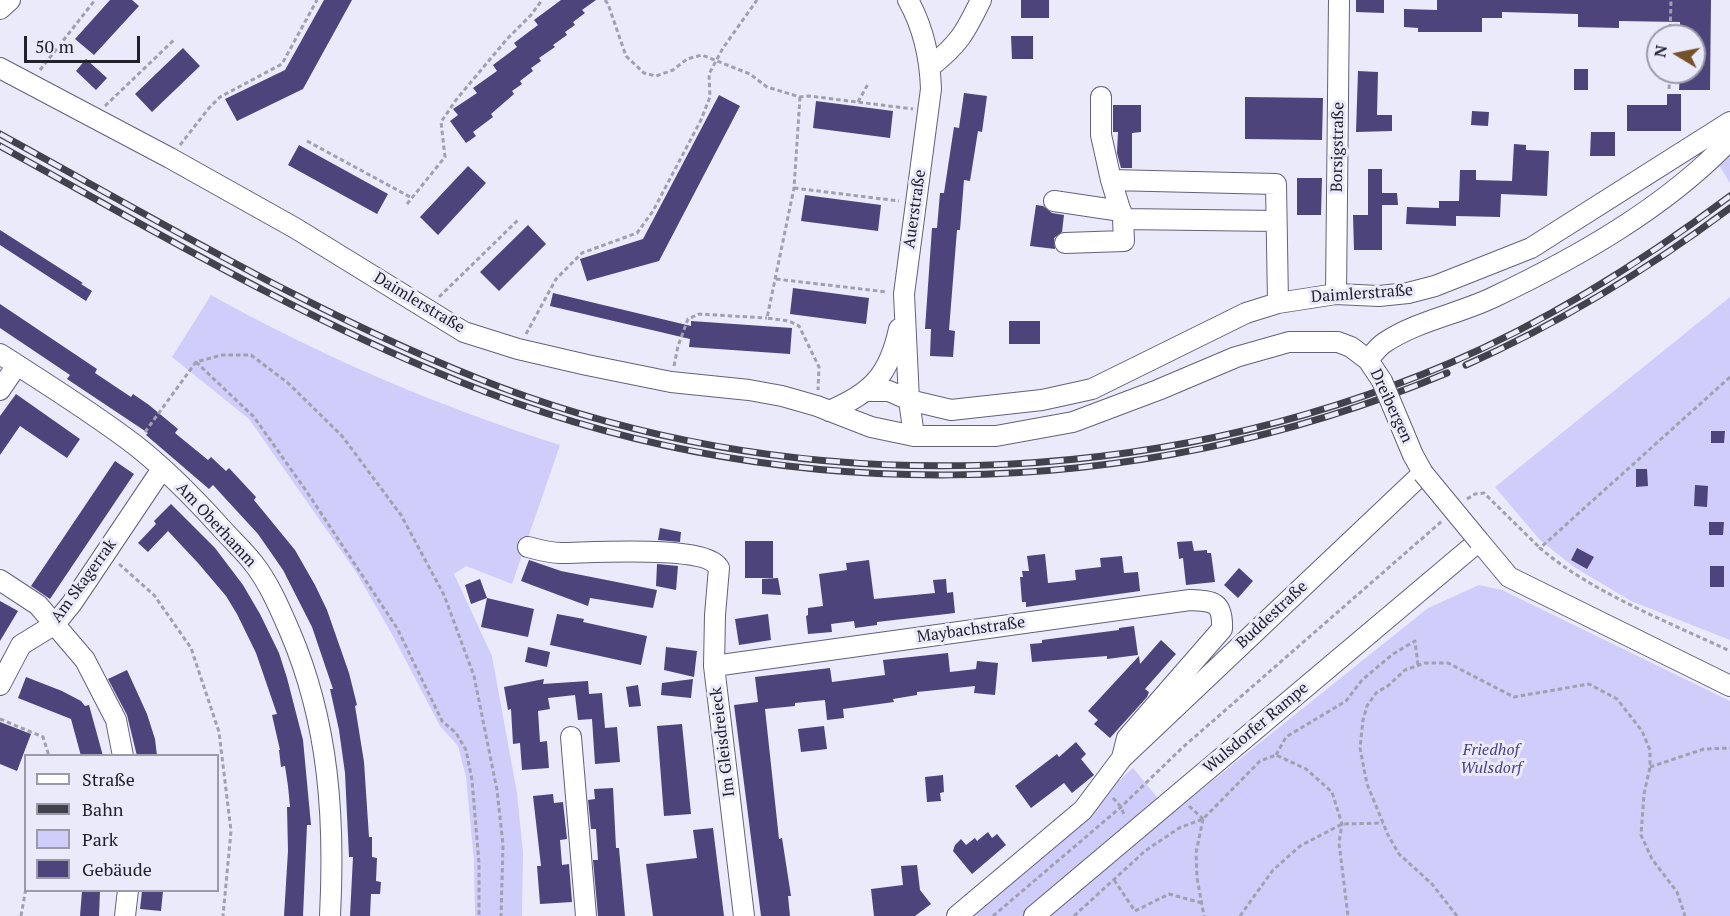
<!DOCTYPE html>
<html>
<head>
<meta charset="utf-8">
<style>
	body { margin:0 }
	#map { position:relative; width:1730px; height:916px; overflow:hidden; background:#ebeafb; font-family:"PT Serif",serif }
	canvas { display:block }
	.legend { position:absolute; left:24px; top:754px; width:195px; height:138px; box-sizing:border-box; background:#ebeafb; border:2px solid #9b9aa8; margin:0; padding:8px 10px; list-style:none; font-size:18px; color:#22212b }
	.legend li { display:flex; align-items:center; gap:12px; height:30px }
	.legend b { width:30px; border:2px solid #9b9aa8 }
	.north { position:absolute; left:1646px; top:24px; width:60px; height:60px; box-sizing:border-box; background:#ebeafb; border:2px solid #9b9aa8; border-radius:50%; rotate:280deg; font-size:16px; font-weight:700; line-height:24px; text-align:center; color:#22212b }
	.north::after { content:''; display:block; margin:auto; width:21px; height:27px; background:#75532a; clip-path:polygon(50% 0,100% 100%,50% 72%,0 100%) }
	.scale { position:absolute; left:24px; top:36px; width:116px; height:27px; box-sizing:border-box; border:3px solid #22212b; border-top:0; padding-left:8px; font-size:18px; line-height:21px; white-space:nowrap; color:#22212b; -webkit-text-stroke:4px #ebeafb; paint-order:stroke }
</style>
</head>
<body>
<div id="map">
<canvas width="1730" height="916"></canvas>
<ul class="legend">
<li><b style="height:8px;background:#fff"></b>Straße</li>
<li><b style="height:8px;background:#42414c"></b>Bahn</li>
<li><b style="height:16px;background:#d0cdfb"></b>Park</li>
<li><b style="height:16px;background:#4c447b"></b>Gebäude</li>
</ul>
<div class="north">N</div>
<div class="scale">50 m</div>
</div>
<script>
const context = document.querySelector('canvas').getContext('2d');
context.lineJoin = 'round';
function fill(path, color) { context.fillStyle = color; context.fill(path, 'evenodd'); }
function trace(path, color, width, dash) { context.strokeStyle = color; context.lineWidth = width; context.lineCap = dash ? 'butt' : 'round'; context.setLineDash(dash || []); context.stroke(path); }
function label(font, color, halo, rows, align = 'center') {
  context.font = font + ' "PT Serif",serif'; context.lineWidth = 6; context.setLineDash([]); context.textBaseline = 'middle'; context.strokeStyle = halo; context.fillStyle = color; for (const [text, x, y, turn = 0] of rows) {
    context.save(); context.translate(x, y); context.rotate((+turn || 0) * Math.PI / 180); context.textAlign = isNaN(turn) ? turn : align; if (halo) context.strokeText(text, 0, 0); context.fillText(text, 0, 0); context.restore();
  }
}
fill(new Path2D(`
	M1730,154v29l-11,-18z
	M211,295c111,62 229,112 349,150l-48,139 -46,-18 -12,8 38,82 25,137 6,60 -1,63h-47l-1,-55 -8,-84 -8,-31 -18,-20 -47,-90 -37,-64 -107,-153 -77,-62z
	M1730,297v343l-99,-39 -57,-34 -34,-27 -45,-53z
	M1479,585l23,5 228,111v215h-765l168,-148 38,46 257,-206z`), '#d0cdfb');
fill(new Path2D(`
	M110,0h22l7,6 -45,49 -19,-16z
	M324,0h28l-49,89 -66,32 -12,-22 60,-29z
	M561,0h35l-14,10 3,3 -12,9 2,3 -10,7 2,3 -14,10 2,2 -16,11 2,3 -10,7 2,3 -13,10 2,3 -10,7 2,3 -23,20 2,3 -20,15 3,4 -10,7 -16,-22 8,-6 -5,-6 24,-16 -4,-5 24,-17 -4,-6 24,-18 -3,-4 24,-18 -4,-5z
	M1021,0h28v18h-28z
	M1356,0h28v13l-28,-1z
	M1437,0h274l-1,90h-31l1,-18h14v-36h-14v-14l-61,-1v7l-41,-1v-13l-76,-2v6h-20v14h-64v-4l-14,-1v-18l33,1z
	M1011,36h22v23h-21z
	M183,48l17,18 -48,46 -17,-18z
	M86,59l21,19 -11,12 -20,-19z
	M1574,69h14v21h-14z
	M1358,71l20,1 -1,43h15v16l-36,1z
	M964,93l23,3 -5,36 -4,-1 -8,50 -6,-1 -4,50h-3l-8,100 6,1 -2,26 -23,-1 1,-27h-6l7,-101h5l3,-35h4l10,-66 5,1z
	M1667,94h14v37h-54v-26h40z
	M719,95l21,11 -81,155 -72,20 -7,-22 63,-20z
	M1245,97l78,1 -1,42 -77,-1z
	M816,101l77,10 -3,27 -77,-10z
	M1113,105h28v27l-9,1v35h-11l-4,-15 1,-21h-5z
	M1472,111l17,1 -1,14 -17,-1z
	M1591,132h24v24h-25z
	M1514,144l12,1v5l23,1 -2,45 -46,-2 -1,23 -44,-1v10l-50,-2 1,-17 32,1v-7h20l1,-31h16v10l36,1z
	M299,145l89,49 -11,20 -89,-49z
	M468,166l18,17 -48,52 -18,-18z
	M1368,169h14v24h15l1,12h-16v45h-28l-1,-35h15z
	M1297,178h25l-1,37h-24z
	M805,195l76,10 -3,26 -77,-10z
	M1036,205l7,1 9,7 12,2 -2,17 -8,6 1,11 -25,-3z
	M528,225l18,19 -47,47 -19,-19z
	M0,230l83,53 -2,1 11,7 -6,10 -86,-56z
	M793,288l76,10 -3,26 -76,-10z
	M553,293l138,33v-5l101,7 -2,26 -101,-7 1,-8 -140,-33z
	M0,304l97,65 -2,4 36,24 2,-3 16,11 29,24 -3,4 33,27 3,-3 15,14 3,-3 27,29 -2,3 41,50 20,35 12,25 22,63 8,32 -2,1 9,56 5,75h3v20l5,1 -1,23 5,1 -1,12h-9l-1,22h-20l3,-59h-4l-4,-84 -6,-43 -9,-41h3l-21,-62 -29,-57 -25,-36 -45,-49 -4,4 -63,-54 2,-2 -81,-54 3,-4 -70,-47z
	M1009,321h31v23h-31z
	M16,394l64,45 -13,19 -47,-32 -20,29v-39z
	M1711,431h14l-1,12h-13z
	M115,461l19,13 -84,125 -19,-13z
	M1636,469h11l1,17 -12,1z
	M1695,485l13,1 -1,21 -13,-1z
	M171,504l44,44 28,37 17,29 19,39 8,25 16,62 8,85h-4l-4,91h-19l4,-65 -1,-44h3l-2,-21 -3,-20 -4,1 -2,-17h1l-8,-35 5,-1 -21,-61 -19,-39 -11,-18 -28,-33 -30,-32 -20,21 -10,-9 18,-19 -2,-3z
	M1709,522h15l-1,13h-14z
	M660,528l21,4 -1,10 -22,-2z
	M745,541h28v37h-28z
	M1192,541l2,10 13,-1v3h4l4,29 -29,3 -3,-27 -4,1 -2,-17z
	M1577,548l17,9 -7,12 -16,-9z
	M1045,554l3,29 28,-3 -1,-10 26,-3 -1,-9 22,-2 2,17 14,-1 2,19 -114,16v-5h-4l-2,-25h3l-1,-6h7l-2,-15z
	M529,560l32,11 96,19 -4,18 -63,-10 -2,8 -67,-25z
	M869,560l5,39 61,-6 -2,-13 13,-1 1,14 6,-1 2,21 -78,9v3l-22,3 -1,-7 -23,3 1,8 -24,2 -2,-18 2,-1v-7l15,-2 -4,-32 28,-4 -1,-7z
	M657,564l21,2 -2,24 -20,-4z
	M1710,566h14v21h-14z
	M1239,568l14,13 -15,17 -14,-13z
	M778,578l3,17 -19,-1v-15z
	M480,579l7,19 -16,6 -6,-19z
	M487,598l47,11 -6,28 -47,-10z
	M0,601l18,10 -18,30z
	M557,614l27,5 -1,3 64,14 -6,29 -91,-20z
	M768,614l3,26 -32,5 -4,-26z
	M1134,626l4,29 -31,4v-3l-75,6 -2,-18 12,-1v-3l77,-10v-2z
	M1161,640l15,14 -31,35 4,3 -2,5 -37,41 -16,-14 4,-4 -10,-9 51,-55 1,8z
	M528,647l22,5 -3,15 -22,-5z
	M666,647l31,4 -3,26 -30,-7z
	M948,653l2,19 26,-3 1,-8 21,2 -3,32 -21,-2 1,-7 -58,6v3l-24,4 1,3 -51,7 1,9 -17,2 -2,-20 -30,3v3l-30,3 14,130 3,-1 9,58h-3l2,20h-29l-27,-211 24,-3 -3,-25 75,-9 2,14 53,-7 -2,-15z
	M127,670l20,44 8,25 2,17h-20l-10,-41 -19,-36z
	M26,677l36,14 19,10 4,5 4,-1 14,51h-22l-10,-37 -53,-21z
	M544,679l-1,5 45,-3 1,13 13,-1 3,35 12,-1 3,35 -25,2 -3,-45 -14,1 -3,-25 -27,3 2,11 -12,2 2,31 7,-1 2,27 -27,2 -2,-27 -7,1 -2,-35 -3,1 -4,-23z
	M693,679l-2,19 -30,-3 1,-12z
	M638,685l3,21 -12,1 -3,-20z
	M0,722l31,12 -14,37 -17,-7z
	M682,724l9,90 -27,2 -7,-90z
	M824,726l3,23 -26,3 -3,-23z
	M1076,742l10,12 -5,5 13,16 -22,18 -8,-10 -33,25 -16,-22 42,-32 2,3z
	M943,775l1,17 -4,1 1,8 -14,1 -2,-25z
	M613,788l3,60h3l6,68h-27l-5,-56h5l-2,-31h-5l-3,-29 7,-1 -1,-10z
	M553,794l1,9 9,-1 4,37 -7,1 2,25 7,-1 3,38 -32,2 -3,-38h4l-8,-70z
	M713,828l11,88h-71l-7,-52 51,-6 -4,-28z
	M988,832l4,6 5,-4 9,11 -34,29 -19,-23 2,-6 6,-6 5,6 9,-7 2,3z
	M917,865l3,25 11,14 -16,12h-41l-3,-27 32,-4 -2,-19z
	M82,891h18l-1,25h-19z
	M142,891h21l-2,20 -21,-2z`), '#4c447b');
const minor = new Path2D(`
	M908,0c15,27 22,59 23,89l-27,205 5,106 5,36
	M0,9l10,-9
	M930,67c29,-23 35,-34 51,-67
	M0,68l170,90 125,70 169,104 54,17 69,16 84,17 78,8 33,6 35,10 54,21 43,9h82l77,-14 85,-32 78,-33 53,-15h49l13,5 17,13 14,21
	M1101,97v38l10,45 12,39 153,2
	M1111,180l165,4 2,119
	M1054,201l67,10
	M1065,243l59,-2 -1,-22
	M1336,294l3,-294
	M0,354c45,29 92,58 135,91 32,25 61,55 88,85 10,11 22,22 31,34 15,19 26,45 36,68 39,91 45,186 40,284
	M1368,360c5,-6 10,-13 16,-17 32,-22 75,-29 110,-46 84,-40 171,-89 236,-157
	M0,390l17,-25
	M866,391h23l20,9 42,10 91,-10 50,-11 154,-76 32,-10 58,-9 43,2 29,-3 27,-7 96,-38 199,-126
	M829,411c43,-18 60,-36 70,-82
	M528,547c11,3 22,6 33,6 27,0 145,-9 158,15l-4,47 -1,51 30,250
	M0,580l38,25 47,55 31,60 7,36
	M714,666l476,-66c24,1 33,2 32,29l-95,109 -5,20
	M0,685l21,-40 34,-21 17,-21 90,-134
	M571,737l15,179
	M125,916l3,-26
	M957,916l126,-106 39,-52 301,-285 -10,-18
	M1034,916l445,-375 30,36 221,109`);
trace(minor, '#636179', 22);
trace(new Path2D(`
	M605,0l3,4 18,52 18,17 12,3 17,-6 14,-11 15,-4 48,19 17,13 33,10 9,-1 104,13
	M1670,36l1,-36
	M40,70l55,-70
	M1669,89l1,-17
	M800,97l-6,91 -27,130 22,3 10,5 20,41 -1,23
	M858,102l10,-18
	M105,106l70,-67
	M307,141l105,57
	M180,145l29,-37 11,-11 62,-33 35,-64
	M794,188l105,13
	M407,204l38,-47 -4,-35 15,-22 51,-61 24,-24 11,-15
	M776,279l111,13
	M439,297l79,-77
	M526,334l30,-55 26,-26 55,-20 16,-22 48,-91 9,-23 -1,-23 14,-26 34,-48
	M196,362l58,55 53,75 90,136 45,93 14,12 10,17 6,30 7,83v53
	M674,366l4,-20 10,-27 11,-5 68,4
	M1730,377l-190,171c51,44 128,74 190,103
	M145,432l51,-70 26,-7h29l37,28 54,53 59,79 43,80 30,81 23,114 6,55 -2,71
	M1467,499l8,-5 9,-1 56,55
	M119,564l35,31 37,53 28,84 12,99 -8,85
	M0,719l43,18 6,19
	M1276,755l10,-18 60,-36 16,-21 31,-26 22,-13 3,24
	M1650,767l54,-18 26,-1
	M1113,798l8,9 4,10
	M1189,806l14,13
	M1203,819l-7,34 1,25 7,38
	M1114,880l21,31 34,-17 33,9
	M21,916l5,-28
	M993,916l128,-109 61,-59 260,-227
	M1074,916l71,-65 34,-23 24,-9 57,-58 16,-6 30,14 26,23 10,32 -3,19 9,73
	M1240,916l33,-46 27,-24 42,-22 41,-1
	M1457,916l-25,-32 -33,-30 -11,-19 -21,-51 -7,-36 3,-28 4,-14 9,-13 13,-8 16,-15 20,-7h23l66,34 75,-13 28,15 25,32 8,19v17l-6,27 -3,41 11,24 25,33 8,24`), '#a1a0af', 3, [4.5, 3]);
trace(minor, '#fff', 20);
const rail = new Path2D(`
	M0,134c163,89 326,187 500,253 306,114 650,103 950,-24 100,-43 193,-102 280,-167
	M0,146c149,82 301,172 458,235 317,129 674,124 989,-8
	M1466,365c94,-42 181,-95 264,-157`);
trace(rail, '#42414c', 7);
trace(rail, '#ebeafb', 4.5, [14]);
const minorBridge = new Path2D(`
	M1382,381l31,74
	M1423,473l56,68`);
trace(minorBridge, '#636179', 22, []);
trace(minorBridge, '#fff', 20);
label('16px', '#22212b', '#ebeafb', [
	["Borsigstraße",1338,147,-89],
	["Auerstraße",915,209,-82],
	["Daimlerstraße",1362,294,-4],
	["Daimlerstraße",419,303,31],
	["Dreibergen",1391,406,65],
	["Am Oberhamm",216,525,47],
	["Am Skagerrak",84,581,-54],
	["Buddestraße",1272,615,-43],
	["Maybachstraße",971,630,-8],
	["Wulsdorfer Rampe",1256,728,-40],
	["Im Gleisdreieck",723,742,-97]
]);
label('italic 16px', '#4b3e88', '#ebeafb', [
	["Friedhof",1491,750],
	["Wulsdorf",1491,768]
]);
</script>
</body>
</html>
